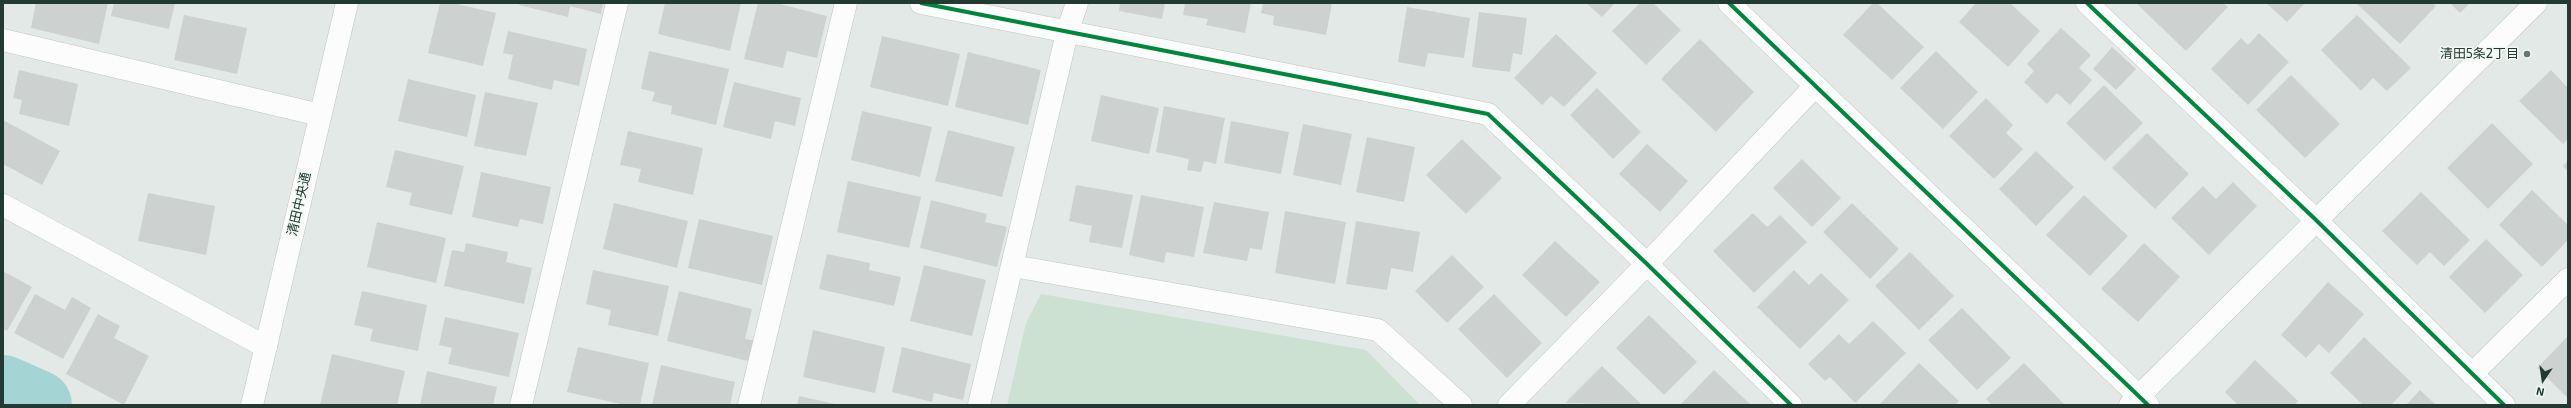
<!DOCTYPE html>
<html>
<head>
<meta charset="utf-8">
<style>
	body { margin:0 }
	#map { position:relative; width:2571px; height:408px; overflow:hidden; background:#e3e9e6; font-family:"Exo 2",sans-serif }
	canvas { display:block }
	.frame { position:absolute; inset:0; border:4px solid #223a31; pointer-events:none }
	.north { position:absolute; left:2523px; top:360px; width:40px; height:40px; -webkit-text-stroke:3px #f1f7f3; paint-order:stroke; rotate:193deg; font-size:11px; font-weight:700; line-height:16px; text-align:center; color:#223a31 }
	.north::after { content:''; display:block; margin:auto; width:14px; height:18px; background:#223a31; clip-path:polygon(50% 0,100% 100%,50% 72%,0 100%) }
</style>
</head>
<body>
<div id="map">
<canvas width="2571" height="408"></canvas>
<div class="frame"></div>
<div class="north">N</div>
</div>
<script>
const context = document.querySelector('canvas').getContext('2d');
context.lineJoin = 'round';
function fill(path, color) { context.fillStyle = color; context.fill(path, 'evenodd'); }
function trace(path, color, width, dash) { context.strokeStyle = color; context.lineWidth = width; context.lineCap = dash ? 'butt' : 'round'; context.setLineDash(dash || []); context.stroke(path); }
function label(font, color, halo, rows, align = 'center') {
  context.font = font + ' "Exo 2","Noto Sans JP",sans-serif'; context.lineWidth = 3; context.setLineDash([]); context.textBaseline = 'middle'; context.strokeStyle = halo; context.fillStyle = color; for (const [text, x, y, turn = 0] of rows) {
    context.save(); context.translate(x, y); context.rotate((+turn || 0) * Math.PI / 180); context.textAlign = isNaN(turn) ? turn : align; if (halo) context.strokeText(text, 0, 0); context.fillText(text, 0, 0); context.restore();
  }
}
fill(new Path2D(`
	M1041,294l325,56 54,55h-413l19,-82z`), '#cce1d1');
trace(new Path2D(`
	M3,390l34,15`), '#a5d4d5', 70);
fill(new Path2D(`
	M36,3h72l-9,41 -68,-16z
	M114,3h61l-6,26 -58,-13z
	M440,3h13l43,10 -13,53 -55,-13z
	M520,3h83l-2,11 -31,-8 -2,11 -49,-12z
	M665,3h76l-11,48 -72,-17z
	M758,3h18l51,13 -10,42 -30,-7 -4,17 -39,-9z
	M1120,3h45l-3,16 -43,-8z
	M1185,3h66l-6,30 -39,-8 2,-6 -25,-4z
	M1263,3h69l-6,32 -53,-10 1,-9 -13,-3z
	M1586,3h29l-13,14z
	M1640,3h13l28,27 -35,35 -34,-34z
	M1873,3h4l47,44 -32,33 -49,-45z
	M1976,3h34l30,28 -32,36 -49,-45z
	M2136,3h87l5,4 -42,44z
	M2266,3h39l-18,19z
	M2432,3l4,3 -36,38 -43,-40z
	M2450,3h20l-10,10z
	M1407,7l63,11 -6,40 -36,-5 -3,14 -27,-5z
	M1479,12l48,6 -5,37 -9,-2 -3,19 -38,-5z
	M184,15l63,13 -10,46 -63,-14z
	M2357,15l54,53 -24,23 -14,-13 -12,13 -40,-41z
	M2061,28l30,27 -12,13 13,12 -22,25 -13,-12 -10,11 -23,-22 10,-11 -7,-7z
	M508,31l79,18 -8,37 -25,-6 -2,10 -44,-11 5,-24 -10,-2z
	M2259,33l30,29 -41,43 -37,-36 30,-31 7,7z
	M1556,34l41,39 -33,34 -13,-11 -9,9 -28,-27z
	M882,36l78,18 -12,52 -78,-19z
	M1700,39l54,53 -38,40 -55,-53z
	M2112,47l24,22 -20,21 -23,-21z
	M649,51l80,18 -13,56 -45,-11 1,-8 -20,-5 3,-9 -14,-3z
	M1936,51l42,41 -35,37 -43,-41z
	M968,52l73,18 -13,55 -73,-18z
	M19,70l59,14 -9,42 -50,-12 3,-14 -9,-2z
	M2551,70l17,18v51l-5,5 -44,-43z
	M2291,75l49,49 -35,34 -49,-48z
	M408,79l68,16 -9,42 -69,-16z
	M734,82l67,16 -6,28 -20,-5 -4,18 -48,-12z
	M2104,85l39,38 -38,38 -39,-38z
	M1597,88l44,44 -28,27 -43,-44z
	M485,92l53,11 -12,53 -52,-10z
	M1101,95l58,13 -10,46 -58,-13z
	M1986,98l27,27 -7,8 17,16 -29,30 -45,-43z
	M1164,106l61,12 -9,46 -12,-3 -3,11 -14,-2 2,-11 -33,-7z
	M862,111l70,16 -12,50 -69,-17z
	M3,120l57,31 -18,34 -39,-21z
	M1231,121l58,11 -8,42 -57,-11z
	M2492,123l41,41 -45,45 -41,-41z
	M1303,124l49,10 -11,51 -48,-10z
	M948,130l67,17 -13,50 -67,-16z
	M628,131l75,17 -10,47 -55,-13 3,-13 -21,-4z
	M2147,133l42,41 -34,35 -43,-41z
	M1367,137l48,10 -11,55 -48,-10z
	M1462,139l40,39 -36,36 -40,-39z
	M1647,144l41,37 -28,31 -41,-38z
	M395,150l69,16 -12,49 -43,-10 3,-12 -26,-6z
	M2036,151l38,36 -38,39 -37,-37z
	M1802,159l39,39 -29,29 -39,-39z
	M2568,161v11l-5,-6z
	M481,172l70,15 -8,37 -23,-5 -2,8 -46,-10z
	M848,181l73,16 -12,51 -72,-16z
	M2233,182l24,24 -48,49 -38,-37 32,-32 13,13z
	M1076,185l57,10 -11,53 -33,-6 3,-16 -23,-5z
	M2532,190l36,35v15l-26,27 -43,-42z
	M2421,192l49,48 -26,26 -14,-14 -13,13 -35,-34z
	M148,193l67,13 -9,49 -68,-14z
	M1141,195l63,12 -10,50 -28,-5 -2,11 -35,-8z
	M2084,195l44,41 -38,40 -44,-41z
	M931,200l56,14 -2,8 22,5 -10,40 -77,-19z
	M1214,202l55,10 -7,38 -12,-2 -3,13 -44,-8z
	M614,203l74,18 -11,47 -74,-19z
	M1852,203l47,46 -29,30 -47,-47z
	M1285,211l61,11 -11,62 -60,-11z
	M1753,213l14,14 13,-12 27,27 -53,51 -41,-42z
	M699,219l74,17 -11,49 -74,-17z
	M1356,221l64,11 -7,40 -22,-4 -4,22 -41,-6z
	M377,222l69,16 -10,45 -69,-16z
	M2486,239l37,36 -38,38 -36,-36z
	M1555,241l45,41 -34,35 -44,-42z
	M466,243l42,9 -2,10 26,6 -8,36 -80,-18 8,-36 12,2z
	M2144,243l36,34 -42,45 -37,-33z
	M1910,252l44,44 -35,34 -44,-44z
	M827,254l43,9 -1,7 32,7 -7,29 -75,-17z
	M1452,255l32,32 -37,36 -32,-32z
	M924,265l62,15 -14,56 -62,-15z
	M593,270l76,16 -11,50 -50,-11 3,-15 -25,-6z
	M1794,270l15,15 12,-12 28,27 -49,49 -43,-42z
	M3,271l29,16 -25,44 -4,-2z
	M2328,282l36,32 -35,39 -10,-9 -13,14 -25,-23z
	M362,291l65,14 -9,46 -48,-10 3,-12 -19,-4z
	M679,291l73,18 -7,30 12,2 -5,21 -85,-21z
	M35,294l30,16 7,-13 19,11 -28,51 -49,-26z
	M1494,294l48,49 -35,35 -49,-49z
	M1962,308l49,50 -34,32 -49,-50z
	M98,314l22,12 -6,12 35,18 -25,49 -58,-31z
	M1649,315l48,47 -33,33 -48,-47z
	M445,317l74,16 -10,44 -61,-13 4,-16 -13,-3z
	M1873,321l33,32 -51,50 -25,-26 -5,4 -17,-17 31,-30 10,10z
	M813,330l72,17 -10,46 -72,-16z
	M2568,336v62l-31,-30z
	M2364,337l48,46 -21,22h-28l-33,-32z
	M578,347l71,16 -9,42h-15l-58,-13z
	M902,347l69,17 -8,36 -29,-7 -2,9 -40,-10z
	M332,354l73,17 -8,34h-77z
	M2255,360l43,41 -4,4h-56l-13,-13z
	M1919,363l40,38 -4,4h-76z
	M2024,363l41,42h-73l-6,-6z
	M661,365l74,17 -5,23h-78z
	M1602,366l40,39 -77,-2z
	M1714,370l37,35h-71z
	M427,371l70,16 -4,18h-73z
	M2420,390l16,15h-30z
	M799,396l36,8v1h-38z`), '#cdd2d0');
const street = new Path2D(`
	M921,3l567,111 159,150 144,141
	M1729,3l419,402
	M2087,3l229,217 188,185
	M3,40l317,75
	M3,205l263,142
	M1013,266l365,64 83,75
	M2472,374l96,-95
	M521,405l96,-402
	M749,405l97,-402
	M979,405l88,-372 10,-30
	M1509,405l138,-141 168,-178`);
const secondary = new Path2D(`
	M252,405l95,-402
	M2130,405l406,-402`);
trace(street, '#c0c5c3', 23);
trace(secondary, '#bfc6c3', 23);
trace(street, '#fbfcfb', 22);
trace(secondary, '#fbfcfb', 22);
trace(new Path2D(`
	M921,3l567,111 159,150 144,141
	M1729,3l419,402
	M2087,3l229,217 188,185`), '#00873e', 4);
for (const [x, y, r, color] of [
	[2527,54,4,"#667770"]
]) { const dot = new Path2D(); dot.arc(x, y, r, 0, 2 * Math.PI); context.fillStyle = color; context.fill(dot); trace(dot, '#f1f7f3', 1.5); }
label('13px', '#223a31', '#f1f7f3', [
	["清田5条2丁目",2519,54]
], 'right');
label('13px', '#223a31', '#f1f7f3', [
	["清田中央通",299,204,-77]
]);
</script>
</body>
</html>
